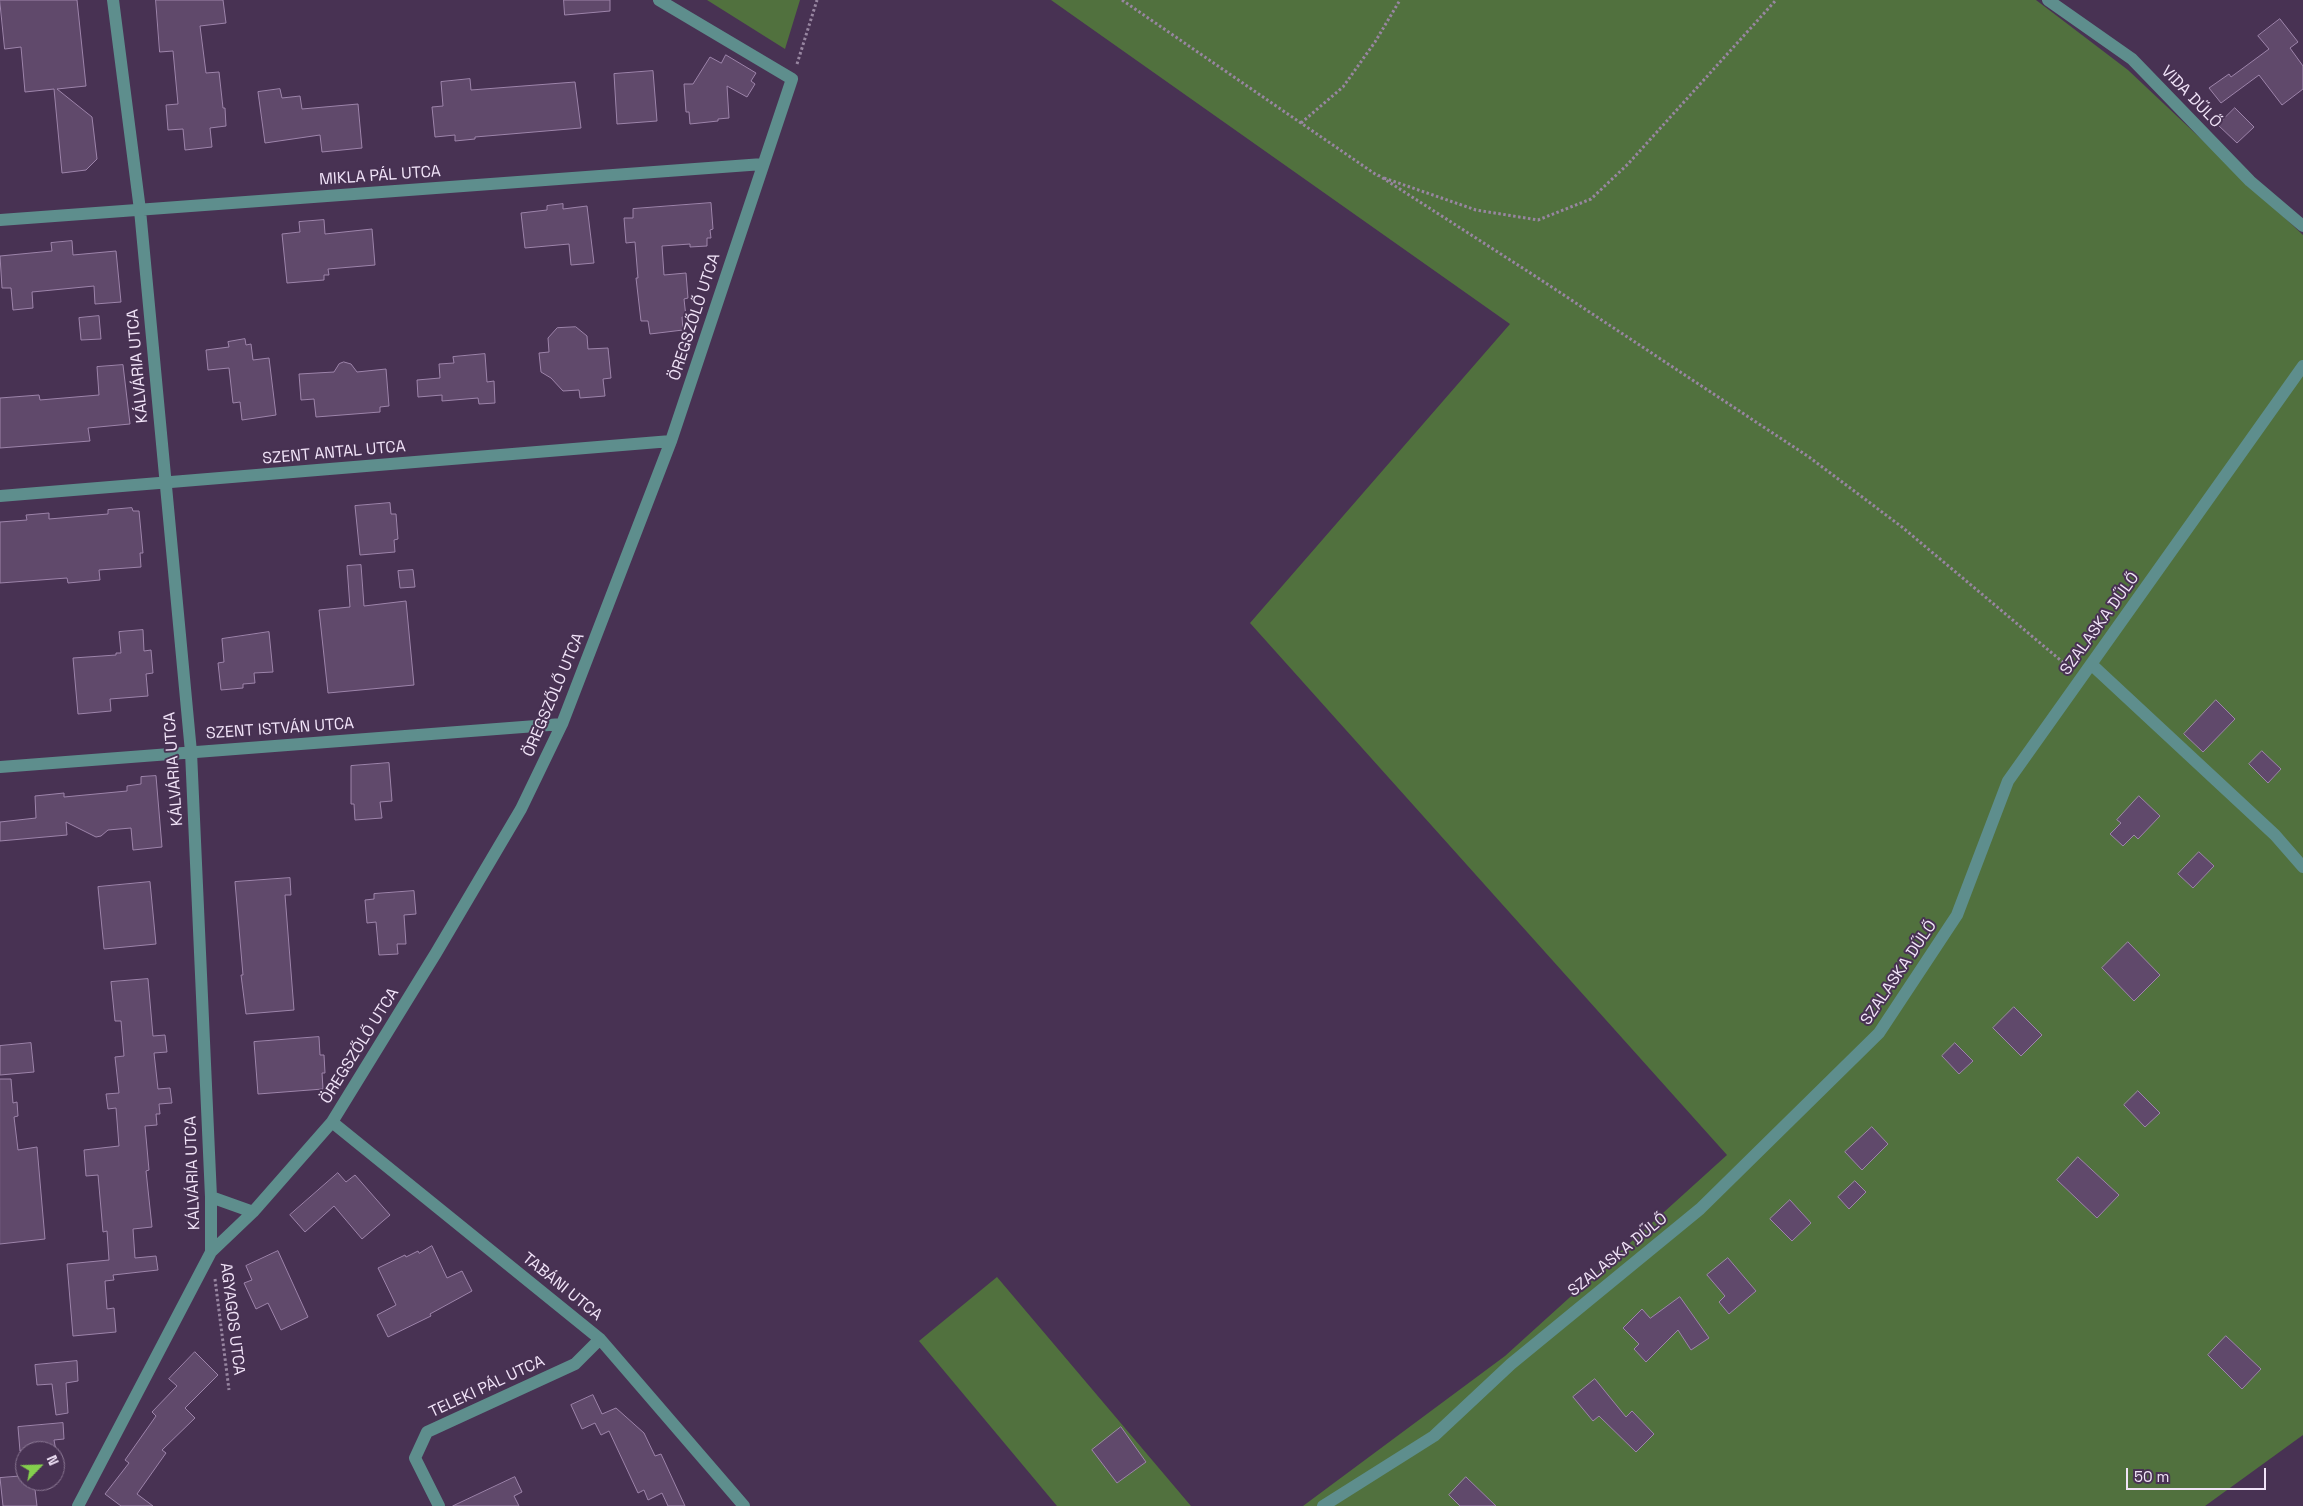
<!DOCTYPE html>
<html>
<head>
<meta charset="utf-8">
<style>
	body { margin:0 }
	#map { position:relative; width:2303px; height:1506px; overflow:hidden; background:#483253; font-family:"Space Grotesk",sans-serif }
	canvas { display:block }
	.north { position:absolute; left:15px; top:1441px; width:50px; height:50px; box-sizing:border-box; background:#483253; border:1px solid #8c7995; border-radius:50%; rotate:66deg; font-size:14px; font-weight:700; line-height:20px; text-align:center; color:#f1e3f8 }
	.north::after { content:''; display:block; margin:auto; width:18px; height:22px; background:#84cf4d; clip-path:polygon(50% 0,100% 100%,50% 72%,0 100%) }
	.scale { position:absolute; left:2126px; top:1468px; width:140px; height:22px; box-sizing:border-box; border:2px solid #f1e3f8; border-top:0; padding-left:6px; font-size:15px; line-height:18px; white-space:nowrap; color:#f1e3f8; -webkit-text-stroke:4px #483253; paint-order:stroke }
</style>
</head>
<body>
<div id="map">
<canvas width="2303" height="1506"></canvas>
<div class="north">N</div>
<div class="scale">50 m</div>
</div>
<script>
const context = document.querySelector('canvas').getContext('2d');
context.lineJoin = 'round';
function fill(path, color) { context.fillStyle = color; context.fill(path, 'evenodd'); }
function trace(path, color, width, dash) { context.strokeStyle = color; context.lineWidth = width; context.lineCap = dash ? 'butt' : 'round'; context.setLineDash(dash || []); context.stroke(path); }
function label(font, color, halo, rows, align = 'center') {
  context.font = font + ' "Space Grotesk",sans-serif'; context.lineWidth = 4; context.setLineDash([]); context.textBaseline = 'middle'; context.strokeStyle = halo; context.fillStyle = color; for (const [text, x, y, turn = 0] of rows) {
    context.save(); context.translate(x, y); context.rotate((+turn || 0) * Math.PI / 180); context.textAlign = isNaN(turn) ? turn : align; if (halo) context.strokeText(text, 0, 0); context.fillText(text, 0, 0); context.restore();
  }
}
fill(new Path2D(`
	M707,0h93l-15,49z
	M1051,0h985l92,70 175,165v1200l-98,71h-902l202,-150 222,-201 -477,-532 260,-299z
	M997,1277l194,229h-134l-138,-165z`), '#51713e');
const building = new Path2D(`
	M0,0h77l9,86 -29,3 35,28 5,42 -11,11 -24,3 -8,-84 -29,3 -4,-45 -16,2z
	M156,0h67l3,23 -26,3 6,47 13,-1 4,36h2l1,18 -16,2 2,19 -27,3 -2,-21 -15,1 -2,-25 12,-1 -5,-53 -13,1z
	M564,0h46v11l-45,4z
	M2280,19l18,23 -8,6 13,18v23l-21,16 -23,-30 -38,28 -12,-15 20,-14 2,3 38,-28 -11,-13z
	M726,55l30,18 -5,8 4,3 -8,13 -20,-11 2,32 -11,1v2l-28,3 -1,-12h-3l-2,-28h9l17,-27 11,6z
	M653,71l4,50 -40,3 -3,-50z
	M470,79l1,11 104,-8 6,46 -106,9v2l-20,2v-6l-20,2 -3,-30 11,-1 -2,-24z
	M280,89l2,9 18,-2 2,13 56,-5 4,44 -40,4 -2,-17 -55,8 -7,-51z
	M2235,108l19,19 -17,16 -19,-18z
	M711,203l2,26 -3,1 1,8h-4v8l-17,1v-3l-28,2 2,29 22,-2 2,25 -4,1 2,18h-4l1,13 -33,4 -2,-13h-7l-5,-43h2l-3,-36 -9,1 -2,-25h9v-9z
	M563,204v5l24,-3 7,57 -23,2 -2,-21 -44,4 -4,-35 26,-3v-4z
	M324,220l1,14 47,-5 3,36 -47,4 1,6h-5v5l-37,3 -5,-49 18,-2 -1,-10z
	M72,241l1,14 43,-4 5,51 -26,2 -1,-18 -62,6 1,16 -20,2 -2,-22h-9l-2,-32 52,-5 -1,-8z
	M99,316l2,23 -20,1 -2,-22z
	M576,327l11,9 1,13 20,-1 3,30 -8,1 2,17 -25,2 -1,-8 -16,1 -12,-13 -10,-6 -2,-19 10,-1 -1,-14 9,-10z
	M245,339l1,6 5,-1 2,16 16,-2 7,57 -34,5 -2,-18 -7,1 -4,-35 -21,2 -2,-20 23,-3 -1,-5z
	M485,354l2,28 7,-1 1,22 -16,1 -1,-6 -36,3v-6l-24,2 -1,-17 23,-2 -1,-14 15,-1 -1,-6z
	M344,362l7,2 6,8 29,-3 3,37 -9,1v5l-64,5 -2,-18 -13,1 -2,-26 35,-2 5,-8z
	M123,365l7,59 -42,4 2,13 -90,7v-50l39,-3 1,5 59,-5 -2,-28z
	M390,503l1,11h5l2,25 -4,1 1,12 -35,3 -5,-49z
	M132,508l1,3h6l4,42h-3l1,14 -42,3 1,10 -32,3 -1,-5 -67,5v-61l27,-2 -1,-5 23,-2v6l59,-5v-4z
	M361,565l3,41 42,-5 8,84 -86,8 -9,-83 31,-3 -3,-41z
	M413,570l2,17 -15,1 -2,-17z
	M143,630l1,21 7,-1 2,23 -7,1 2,22 -38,3 1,12 -33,3 -5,-56 43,-3v-2h5l-2,-21z
	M269,632l4,40 -19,1 1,10 -12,1v4l-22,2 -3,-27 6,-1 -2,-23z
	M2216,700l19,19 -32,33 -19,-18z
	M2262,751l19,18 -13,14 -19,-19z
	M389,763l3,38 -12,1 2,16 -27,2 -1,-16h-3v-38z
	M156,776l6,71 -29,3 -2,-22 -23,2 -7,6 -5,1 -30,-15 1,13 -67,6v-19l36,-4 -1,-22 29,-3v4l63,-6v-5l14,-2v-7z
	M2139,796l21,20 -22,23 -4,-4 -11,11 -13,-12 11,-11 -4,-3z
	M2199,852l15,14 -21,22 -15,-14z
	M290,878l1,17h-6l9,115 -48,4 -5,-39h2l-8,-93z
	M150,882l6,62 -52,5 -6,-62z
	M414,891l2,23 -12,1 2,29h-9l1,10 -19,1 -3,-33 -9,1 -2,-23 9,-1v-5z
	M2128,942l32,33 -26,26 -32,-33z
	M148,979l5,57 12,-1 2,17 -13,1 4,36 12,-1 2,15 -13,1 1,10h-4l1,11 -12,1 4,44 -3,1 6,56 -19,2 2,29 21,-2 2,14 -45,5 1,5 -9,1 2,28 7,-1 2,24 -43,4 -6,-72 42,-4 -2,-29 -4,1 -5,-57 -12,1 -2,-26 35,-4 -3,-38 -8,1 -2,-15 13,-1 -4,-36 9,-1 -3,-35h-6l-4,-39z
	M2014,1007l28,28 -21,21 -28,-28z
	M319,1037l1,18h4l1,18h-3l1,16 -65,5 -4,-52z
	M31,1043l3,29 -34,3v-29z
	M1955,1043l18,18 -14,13 -17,-18z
	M0,1079h11l2,24 4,-1 1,14 -4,1 4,33 19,-3 8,92 -45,5z
	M2138,1091l22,22 -15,14 -21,-22z
	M1872,1127l16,17 -26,26 -17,-18z
	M2078,1157l41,38 -22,23 -40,-38z
	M338,1173l8,9 9,-7 35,40 -28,24 -28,-33 -29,26 -15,-17z
	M1855,1181l11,11 -17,17 -11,-12z
	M1790,1200l21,23 -19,18 -22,-22z
	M432,1246l15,32 15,-7 10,20 -42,23 1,2 -43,21 -11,-22 19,-10 -18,-37 27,-13 1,2 12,-6 1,2z
	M278,1251l30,66 -27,13 -13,-27 -12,6 -12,-26 8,-3 -6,-14z
	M1728,1258l28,33 -27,23 -10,-12 6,-6 -18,-21z
	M1680,1297l29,41 -18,12 -13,-20 -32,32 -12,-13 5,-5 -16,-16 19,-19 8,9z
	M2226,1336l35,33 -19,20 -34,-34z
	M195,1352l23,23 -33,33 10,10 -33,32 4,3 -29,41 16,12h-32l-16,-12 24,-31 -4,-3 31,-44 -4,-4 25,-26 -8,-7z
	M77,1361l1,20 -12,2 2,30 -12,2 -4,-31 -15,1 -2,-20z
	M1595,1379l31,38 6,-6 22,23 -18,18 -37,-36 -6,5 -20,-24z
	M593,1395l9,19 14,-6 28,25 11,23 6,-2 24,52h-17l-6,-13 -14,7 -4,-10 -6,3 -29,-62 -8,4 -6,-12 -13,6 -11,-24z
	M63,1423l1,16 -10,1 2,11h-36l-2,-24z
	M1121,1427l25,35 -29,21 -25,-33z
	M25,1476v5h9l3,25h-34l-3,-28z
	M515,1477l7,15 -8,4 5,10h-66z
	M1466,1477l30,29h-36l-11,-11z`);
fill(building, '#60496b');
trace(building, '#9d84aa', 1);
trace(new Path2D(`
	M1122,0l256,176
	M797,64l20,-64
	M1301,123l42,-36 32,-45 25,-42
	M1378,175l157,101 274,181 93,70 169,142
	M1384,178l92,32 62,10 53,-21 37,-35 148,-164
	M215,1279l14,111`), '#9886a1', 3, [2.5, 2.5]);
trace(new Path2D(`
	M2048,0l84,59 118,122 53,45
	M0,220l763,-56
	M0,496l671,-55
	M2091,664l184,171 28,32
	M0,767l562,-43
	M332,1122l268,217 144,167
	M211,1197l42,15
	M211,1252l42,-40 79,-90 104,-169 85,-144 41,-85 109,-283 121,-362 -133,-79
	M78,1506l133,-254v-55l-20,-445 -51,-542 -27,-210
	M439,1506l-24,-48 12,-26 148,-68 25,-25
	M1323,1506l111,-70 77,-72 189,-155 179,-176 78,-118 51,-134 295,-415`), '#5e8e8d', 12);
label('16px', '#f1e3f8', '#483253', [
	["VIDA DŰLŐ",2191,97,46],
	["MIKLA PÁL UTCA",380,176,-4],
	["ÖREGSZŐLŐ UTCA",695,317,-72],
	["KÁLVÁRIA UTCA",138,366,-95],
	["SZENT ANTAL UTCA",334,453,-5],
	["SZALASKA DŰLŐ",2100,624,-54],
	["ÖREGSZŐLŐ UTCA",554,695,-67],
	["SZENT ISTVÁN UTCA",280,729,-4],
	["KÁLVÁRIA UTCA",174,769,-94],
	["SZALASKA DŰLŐ",1899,973,-56],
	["ÖREGSZŐLŐ UTCA",360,1046,-58],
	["KÁLVÁRIA UTCA",193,1173,-92],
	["SZALASKA DŰLŐ",1618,1255,-39],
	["TABÁNI UTCA",562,1287,39],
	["AGYAGOS UTCA",232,1319,83],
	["TELEKI PÁL UTCA",487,1387,-25]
]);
</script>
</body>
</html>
